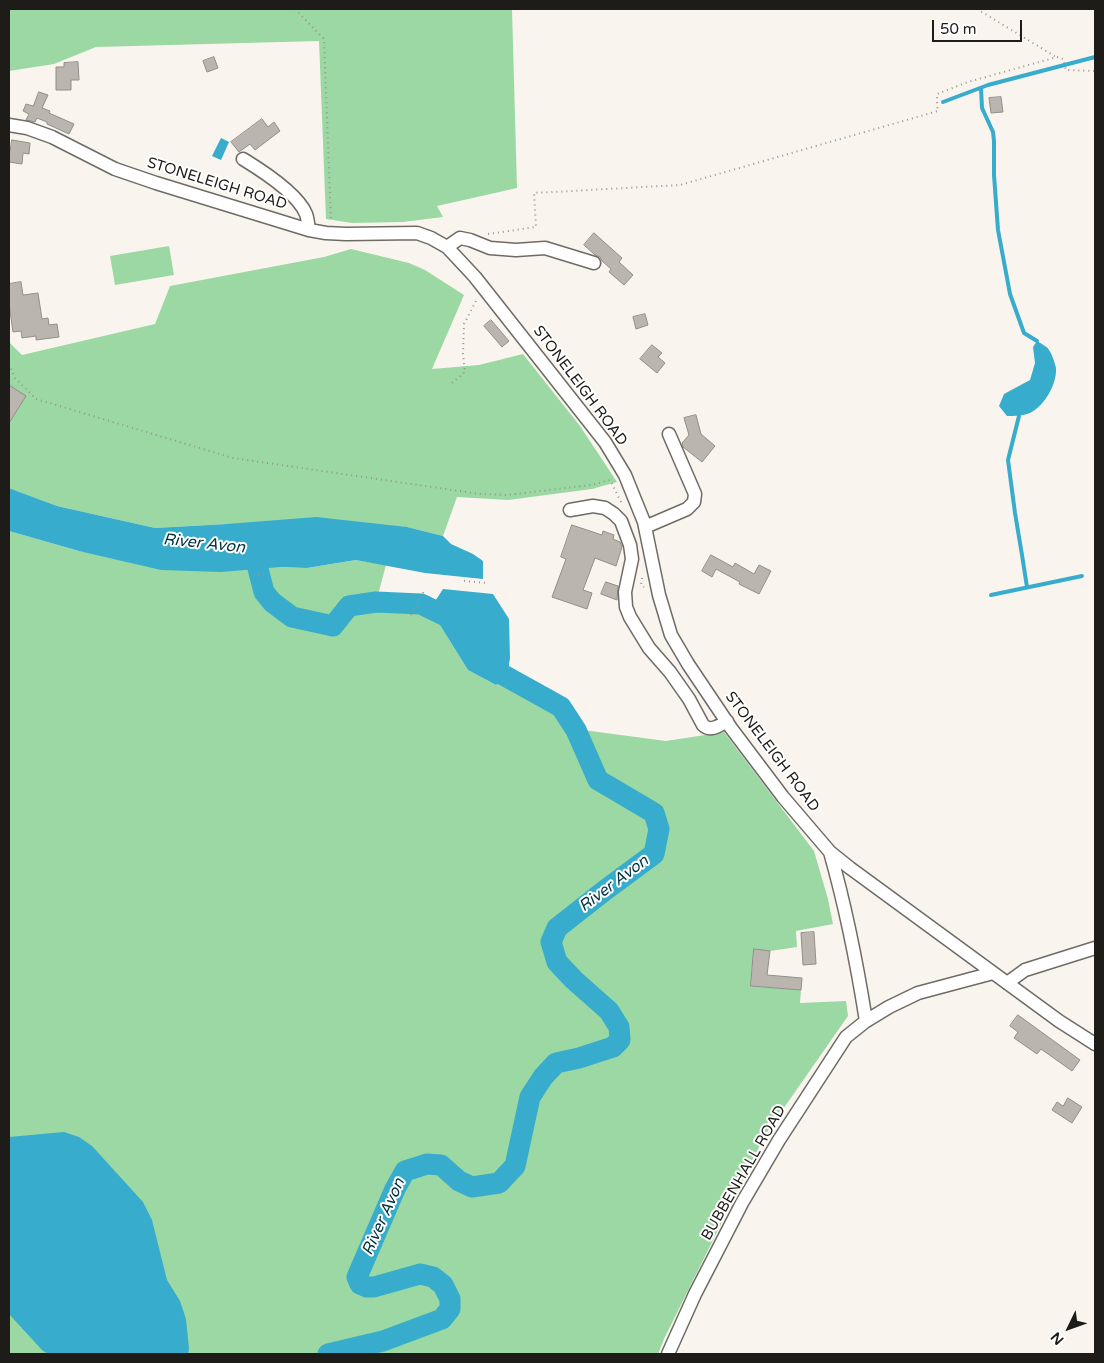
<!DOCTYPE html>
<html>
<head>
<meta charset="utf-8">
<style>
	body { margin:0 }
	#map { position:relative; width:1104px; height:1363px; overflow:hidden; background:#f9f5ee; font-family:"Varela Round",sans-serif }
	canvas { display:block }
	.frame { position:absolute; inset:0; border:10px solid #1d1c19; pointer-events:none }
	.north { position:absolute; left:1044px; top:1303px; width:50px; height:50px; -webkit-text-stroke:4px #fff; paint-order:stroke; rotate:228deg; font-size:14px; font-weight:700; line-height:20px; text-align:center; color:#1d1c19 }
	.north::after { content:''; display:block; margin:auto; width:18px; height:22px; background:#1d1c19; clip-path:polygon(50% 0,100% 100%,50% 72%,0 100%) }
	.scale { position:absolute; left:932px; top:20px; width:90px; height:22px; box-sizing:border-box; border:2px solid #1d1c19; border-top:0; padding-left:6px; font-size:15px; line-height:18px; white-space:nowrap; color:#1d1c19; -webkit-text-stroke:4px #fff; paint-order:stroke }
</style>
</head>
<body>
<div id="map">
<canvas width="1104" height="1363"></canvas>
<div class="frame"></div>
<div class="north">N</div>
<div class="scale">50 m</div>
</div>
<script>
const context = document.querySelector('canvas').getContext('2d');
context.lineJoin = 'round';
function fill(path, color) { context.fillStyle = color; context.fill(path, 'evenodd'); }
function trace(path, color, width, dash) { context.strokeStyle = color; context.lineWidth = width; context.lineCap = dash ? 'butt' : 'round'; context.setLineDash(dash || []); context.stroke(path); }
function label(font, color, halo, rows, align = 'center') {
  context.font = font + ' "Varela Round",sans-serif'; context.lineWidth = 4; context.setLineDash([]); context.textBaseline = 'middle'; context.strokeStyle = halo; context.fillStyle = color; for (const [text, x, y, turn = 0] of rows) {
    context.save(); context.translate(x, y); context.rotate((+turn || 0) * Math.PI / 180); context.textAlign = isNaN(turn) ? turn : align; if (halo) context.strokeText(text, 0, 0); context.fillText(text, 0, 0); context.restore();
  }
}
fill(new Path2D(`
	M9,9h503l5,179 -80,18 6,11 -40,5 -51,1 -26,-4 -7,-178 -223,6 -42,17 -45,7z
	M169,246l5,29 -59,10 -5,-29z
	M351,249l58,14 16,7 39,25 -32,74 47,-4 44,-11 57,72 37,56 -25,7 -84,11 -51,-3 -14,39 -36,-9 -180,-3 -72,4 -98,-22 -48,-18v-146l13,13 133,-31 15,-38 154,-29z
	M9,531l70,20 201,16 27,1 49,-8 30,5 -10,37 45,2 9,5 38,61 28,15 11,-7 54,29 15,23h7l83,11 58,-9 90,119 14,48 5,25 -37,7 1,16 -27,4 -16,-2 -3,37 50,4 -1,13 46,-2 2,15 -83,119 -101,204 -6,15h-649z`), '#9bd8a3');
fill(new Path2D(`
	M221,138l8,4 -8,18 -9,-4z
	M1037,341c4,3 10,5 12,9 3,4 6,13 7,18 1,17 -12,38 -26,45 -8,3 -15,3 -23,3l-8,-10 5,-12 26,-14 5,-17 -2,-16z
	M9,488l48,18 98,22 72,-4 89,-7 91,10 36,9 8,8 22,10 10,7v18l-58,-6 -69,-13 -49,8 -27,-1 -59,5 -60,-2 -82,-19 -70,-20z
	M443,589l50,5 16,25 1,39 -3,20 -11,7 -28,-15 -38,-61z
	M64,1132l15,5 13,9 51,56 9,18 15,60 13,21 6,18 3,30 -1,5h-140l-6,-4 -33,-36v-177z`), '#37accc');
trace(new Path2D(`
	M981,88l1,20 11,24 1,9v34l4,55 12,64 14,39 13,8
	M943,102l45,-17 107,-28
	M1019,416l-11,44 7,53 7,42 5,32
	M991,595l91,-19`), '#37accc', 4);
trace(new Path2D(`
	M244,548l9,1 11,43 8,10 20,15 41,9 16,-20 27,-4 45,2 35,17
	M328,1354l55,-13 59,-22 8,-10v-10l-7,-14 -10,-8 -13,-3 -46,13h-7l-7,-3 -3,-7 38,-88 10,-18 22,-7 14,1 18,16 13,6 27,-4 16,-17 15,-69 13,-20 13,-14 23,-5 34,-11 7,-7 -1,-13 -10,-16 -35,-31 -17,-18 -6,-20 6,-14 47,-37 50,-37 5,-25 -5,-16 -56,-33 -22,-50 -15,-23 -72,-40 -4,-6`), '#37accc', 21);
const building = new Path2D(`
	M214,57l4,11 -11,4 -4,-11z
	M78,62l1,18h-8v10h-15v-23h8v-4z
	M39,92l9,3 -6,13 8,3 -1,2 25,11 -5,10 -22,-10v-2l-10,-4 -2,4 -9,-2 3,-6 -6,-3 3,-7 7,2z
	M1001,97l2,15 -12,1 -2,-15z
	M262,119l6,8 6,-5 6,9 -25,19 -5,-6 -11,8 -8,-10z
	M12,140l18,3 -1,11 -6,-1 -1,11 -13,-2z
	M594,233l28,25 -3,4 14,13 -9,10 -15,-13 2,-3 -9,-8 -2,-4 -5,-2 -11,-10z
	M21,282l2,13 15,-2 4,26 6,-1 1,7 8,-1 2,13 -23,3v-4l-14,2 -1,-7 -8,1 -4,-28v-20z
	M645,314l3,11 -12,4 -3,-12z
	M491,320l18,21 -7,6 -18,-21z
	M652,345l10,8 -4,4 7,6 -8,10 -17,-14z
	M9,385l17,11 -17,27z
	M696,415l5,19 14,12 -13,16 -19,-15 -1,-4 7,-8 -5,-17z
	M572,525l30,10 1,-4 11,4 -1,4 7,3 2,5 -6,19 -21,-8 -12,32 9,3 -5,16 -35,-12 14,-38 -5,-2z
	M711,555l22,12 2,-4 19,11 5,-9 12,6 -12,23 -20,-10 1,-2 -24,-13 -4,8 -10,-6z
	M606,582l12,4 -1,14 -16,-6z
	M814,932l2,32 -13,1 -2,-32z
	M754,949l16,2 -3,24 35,3 -1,12 -50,-4z
	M1018,1015l62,45 -8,11 -31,-22 -4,5 -23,-16 4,-6 -8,-6z
	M1068,1098l14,9 -10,16 -20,-13 5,-8 6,4z`);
fill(building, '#bab5af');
trace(building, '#928e88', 1);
const minor = new Path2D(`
	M9,125l18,3 25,9 63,32 41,14 153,47 17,3 20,1 71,-1 14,5 16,9 28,30 130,165 20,33 19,47 15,73 12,40 17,29 43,64 52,69 47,55 20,16 209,153 36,23
	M243,159c18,11 55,35 63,55 2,5 2,11 3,16
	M447,247l13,-9 10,2 20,8 26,2 29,-2 49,15
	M570,510l23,-4 12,2 9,6 7,7 9,24 2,14 -7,33 1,15 4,10 19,31 21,24 19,27 14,26c7,7 16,1 24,-4
	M645,527l42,-18 7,-7 1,-8 -26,-60
	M830,852c16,56 27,112 36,169
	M1007,983l18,-13 70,-22
	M668,1354l27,-60 47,-91 37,-63 67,-103 20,-16 23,-14 29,-14 75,-20`);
trace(minor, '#6e6b65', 15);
trace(new Path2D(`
	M295,9l29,30 7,183
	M977,9l79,48
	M488,234l48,-7 -2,-34 146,-8 258,-74 -1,-6v-11l31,-12 89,-25 6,2 3,11 29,1
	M9,364l6,14 21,21 197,59 247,36 27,1 84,-10 19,-5 12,24
	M452,383l13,-11 -2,-18 1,-30 13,-25
	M253,576l15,-2
	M642,578l-1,7 3,2
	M464,581l23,2
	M411,615l13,-24`), '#96948e', 2, [1, 4]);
trace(minor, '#fff', 12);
label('15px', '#1d1c19', '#fff', [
	["STONELEIGH ROAD",217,184,17],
	["STONELEIGH ROAD",580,386,53],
	["STONELEIGH ROAD",772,752,53],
	["BUBBENHALL ROAD",744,1173,-60]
]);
label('italic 16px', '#003341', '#fff', [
	["River Avon",204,544,6],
	["River Avon",614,884,-37],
	["River Avon",384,1217,-66]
]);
</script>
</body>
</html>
